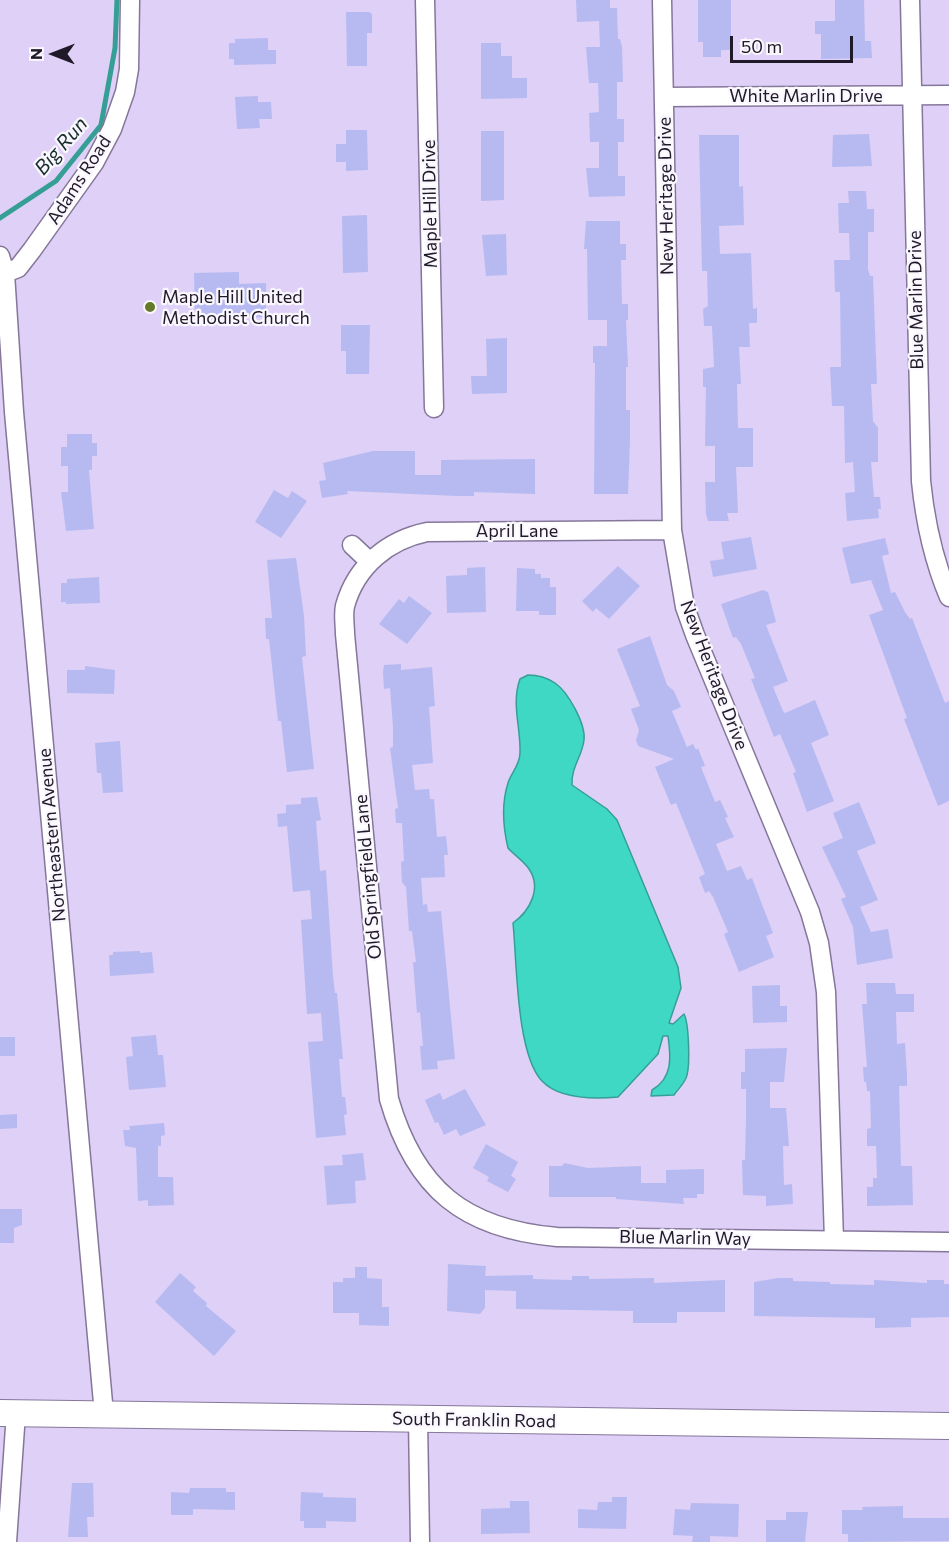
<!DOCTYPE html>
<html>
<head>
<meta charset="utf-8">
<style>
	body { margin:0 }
	#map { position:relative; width:949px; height:1542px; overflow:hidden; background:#ded0f6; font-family:Commissioner,sans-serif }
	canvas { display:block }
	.north { position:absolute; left:24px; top:24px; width:60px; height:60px; -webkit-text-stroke:4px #faf7ff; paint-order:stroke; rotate:270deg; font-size:16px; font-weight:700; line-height:24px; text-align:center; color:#201a28 }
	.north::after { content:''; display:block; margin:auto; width:21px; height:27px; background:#201a28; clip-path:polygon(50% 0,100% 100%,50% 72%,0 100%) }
	.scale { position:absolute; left:730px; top:36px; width:123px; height:27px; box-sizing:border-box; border:3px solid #201a28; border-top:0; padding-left:8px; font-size:18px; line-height:21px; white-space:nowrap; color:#201a28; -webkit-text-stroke:4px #faf7ff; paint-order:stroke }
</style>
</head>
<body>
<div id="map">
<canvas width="949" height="1542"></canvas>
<div class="north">N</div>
<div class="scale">50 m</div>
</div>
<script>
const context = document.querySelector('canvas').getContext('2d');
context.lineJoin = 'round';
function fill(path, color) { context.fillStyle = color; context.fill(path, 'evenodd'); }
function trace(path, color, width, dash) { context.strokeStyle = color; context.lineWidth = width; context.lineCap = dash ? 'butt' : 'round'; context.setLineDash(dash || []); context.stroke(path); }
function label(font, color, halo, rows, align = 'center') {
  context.font = font + ' Commissioner,sans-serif'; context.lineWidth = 4.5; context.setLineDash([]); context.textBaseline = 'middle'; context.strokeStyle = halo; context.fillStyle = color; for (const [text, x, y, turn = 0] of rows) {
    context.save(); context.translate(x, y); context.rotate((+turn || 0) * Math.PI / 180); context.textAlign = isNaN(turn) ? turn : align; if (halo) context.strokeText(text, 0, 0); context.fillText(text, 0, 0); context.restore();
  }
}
const water = new Path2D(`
	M528,675c10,0 18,2 27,8 13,9 31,41 29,57 -2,17 -13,27 -12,45l35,24 10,11 61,147 3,21 -12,35 4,1 11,-10c5,9 6,50 3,61 -1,7 -9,14 -13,20l-23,1 1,-6c21,-12 19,-33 16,-54h-5l-5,18 -40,43c-23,2 -58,3 -76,-16 -26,-27 -25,-120 -29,-158 17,-12 29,-35 16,-54 -5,-8 -15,-14 -21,-21 -5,-21 -7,-43 0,-65 3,-10 12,-18 12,-30 1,-26 -9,-49 0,-74z`);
fill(water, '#3fd8c4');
trace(water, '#369f95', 1.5);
trace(new Path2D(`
	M0,218l56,-37 45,-56 14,-77 2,-48`), '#369f95', 5);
fill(new Path2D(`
	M576,0h34v8h7l1,31h2l2,8 1,35h-6v37h7v23h-6v34h7v20l-36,1 -3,-29h13v-26h-9l-1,-29 10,-1 -1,-29h-9l-3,-36h14l-1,-26 -22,1z
	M698,0h33v50h-10v7h-18v-15h-5z
	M835,0h29l1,41h6l1,17 -51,1v-25h-6v-13h20z
	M346,12h23l3,2v19h-5v33h-20z
	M268,38v12h8v14l-42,1v-6h-5v-16h6v-4z
	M481,43h20v13h11v22h15v20l-46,1z
	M258,96v6h13l1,17h-13l1,9 -23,1 -2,-32z
	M346,130h21l1,40 -22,1v-9h-10v-18h10z
	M481,131h23v69l-23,1z
	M869,134l3,32 -40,1 1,-32z
	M699,135h40v52l4,-1 1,39 -25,1 1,28 31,-1 2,56 4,-1v15h-8l1,24h-11l2,37h-4l1,44h15v39h-17l2,46h-11l2,8h-21l-2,-7 -1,-32h10v-36h-10l1,-59h-3v-18l11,-2 -2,-41h-8l-1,-17 5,-3 -1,-35h-5z
	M848,191h18l1,18h7v23h-6v37l2,7h3l4,108h-6l2,37 5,7v34h-7l3,35h6l1,12h-3l1,9 -32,3 -2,-28 10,-1 -2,-30 -8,1 -1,-57h-12l-2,-39h11l-1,-75h-5l-1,-32h16l-1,-27h-10l-1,-30h11z
	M367,215l1,57 -25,1 -1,-57z
	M586,221h34v23h6v16h-5l1,44h6v16h-2l2,47h-2v43h4v30l-2,54h-34l1,-131h-2v-17h14v-26h-19l-1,-71h-3z
	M506,234l1,41 -21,1 -4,-41z
	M239,272v12l27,-1v34l-71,2 -1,-46z
	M341,325h29l-1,49h-23v-23h-5z
	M507,338v55l-35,1 -1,-18h16l-1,-37z
	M67,434h25v9h5v13h-5v14h-3l5,59 -28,2 -5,-39h7v-26h-7v-19h6z
	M373,451h42v24h26v-15l94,-1v35l-61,-2v4h-17l-110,-5 1,3 -26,4 -3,-17 7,-1 -3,-17z
	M274,490l14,8 4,-7 15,10 -26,37 -26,-16z
	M751,537l6,32 -44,8 -3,-16 14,-2 -3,-17z
	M885,538l4,16 -7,2 9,37 4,-1 10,20 5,7 2,-1 33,85 4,-2v100l-11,5 -34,-87 3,-1 -38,-103 14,-5 -12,-30 -20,4 -9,-36z
	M296,558l8,58 2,40 -4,1 12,112 -27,3 -6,-51h-3l-9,-82h-3l-1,-21h7l-5,-58z
	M618,566l22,20 -31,33 -13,-11 -3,4 -11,-11z
	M485,567l1,45 -39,1 -1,-37 21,-1v-7z
	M517,568l18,1v5h6v4h9v9h6v28h-17v-4h-23z
	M99,577l1,26 -34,1v-2h-5v-19h6v-4z
	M763,590l5,2 8,30 -10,3 22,56 -15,6 10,24 2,2 30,-13 14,35 -18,8 23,58 -27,11 -14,-39 3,-1 -16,-38 -6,3 -23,-58 4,-1 -14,-34 -5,-7 -3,1 -12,-34z
	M409,596l23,17 -25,31 -28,-20 20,-25 5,4z
	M650,636l17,49 7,6 7,16 -9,4 15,36 6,-3 3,6 2,-2 7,18 -4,1 14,35 5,-2 8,17 -3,1 9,19 -18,7 11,27 14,-5 6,14 5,-2 21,55 -7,3 8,21 -35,15 -15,-38 4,-2 -15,-35 -4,-6 -4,2 -6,-16 6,-3 -29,-71 -5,2 -16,-38 19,-8 -36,-13 -2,-6 3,-10 -8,-21 9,-3 -23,-57z
	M401,664v6l31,-3 3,39 -6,1 4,56 -21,2 3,25 14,-1 1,10h4l3,38 9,-1 2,19h-4l1,22 -24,1 2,27 4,-1 1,8 13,-1 14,148 -18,2 1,8 -16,1 -2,-24h3l-3,-34 -3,1 -4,-51h3l-4,-31h-3l-3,-44 -4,-5 -1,-20 3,-1 -2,-38h-6l-1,-14 3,-1 -8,-60 3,-1v-20l-3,-39 -6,1 -1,-17 1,-7z
	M85,666l30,4 -1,24 -47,-1v-23h18z
	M120,741l3,51 -20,1 -2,-20h-4l-2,-30z
	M317,797l4,23 -5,1 4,50 6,-1 7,106 2,17h2l6,66h-4l3,38h3l2,17 -3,1 2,20 -30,3 -8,-96 15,-1 -2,-28 -14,1 -6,-94 11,-1 -2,-29 -17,2 -6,-66 -9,1 -1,-13 9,-1v-8l15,-1v-6z
	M859,802l17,41 -19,8 21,49 -18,7 11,25 17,-3 5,29 -36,7 -4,-38 -12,-28 5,-2 -24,-50 21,-9 -10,-25z
	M140,951v2l12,-1 2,21 -44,3 -1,-21h4v-3z
	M866,983h29l1,11h18v18h-18l1,32 8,-1 2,32v11h-8l2,80h11l1,39 -46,1v-19h6v-9h4l-1,-32h-9v-17l4,-1 -1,-37h-3l-1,-9h-2l-1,-15h4l-5,-63h5z
	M780,985v21h7v16l-34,1 -1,-37z
	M156,1035l2,20h5l3,32 -37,3 -3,-33 7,-1 -2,-19z
	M0,1037h15v19h-15z
	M787,1048l-3,34h-14v26h16l3,38h-6l1,39 8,-1 1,20 -27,2v-10l-23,-1 -1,-35h3l1,-41v-30h-5v-17h4v-23z
	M465,1089l21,36 -26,11 -4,-7 -12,6 -6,-13 -3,1 -10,-23 15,-7 3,7z
	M17,1114v14l-17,1v-14z
	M164,1123l1,12 -4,1v10h-3v31h15l1,28 -26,1v-6l-10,1 -2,-53 -11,-2 -2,-16h7l-1,-4z
	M486,1144l32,18 -7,14 5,3 -8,13 -21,-11 2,-4 -16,-9z
	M363,1153l3,27 -11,1 1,22 -29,2 -3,-39 19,-1 -1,-10z
	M564,1163l24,5 53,-2v17h25v-13l38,-1v25h-7v4h-14l1,6 -68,-5v-2h-67v-31h13z
	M0,1209h22v16l-8,3v15h-14z
	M448,1264l38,2 -1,10 48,-1v4l39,1v-4h17v3l65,-1v5l71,-3v32h-48v11h-44v-12l-117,-2v-18l-31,-1v18l-5,6 -33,-3z
	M355,1267h12v11l15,1v28h7v19l-30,-1v-12h-26v-31h10v-4h12z
	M180,1273l16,14 -3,4 14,12 -1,3 30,25 -22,25 -59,-54z
	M778,1278h15v3l37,1v2l44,1v-5l53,3v-3h17v4h5v33l-38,1v9l-36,1v-10l-121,-2v-34z
	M72,1483h21l1,34h-7l1,20h-20z
	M190,1488h36v4h9v18l-42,-1v6h-22v-23l18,1z
	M301,1492l22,1v4l33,1v24l-30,-1v7h-22v-7h-4z
	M612,1497h15l-1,32 -48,-1v-19l19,1 1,-8h14z
	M510,1501h19l1,32 -49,1v-25l29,-1z
	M691,1503l48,1 -1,33 -28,-1v6h-18l1,-6 -20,-1 2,-26 15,1z
	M903,1506v12h46v23l-101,1v-8h-6v-24h21l-1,-3z
	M786,1512h22l-3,30h-39v-22h20z`), '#b7baf1');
const street = new Path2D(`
	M425,0l9,408
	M662,0l10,530 13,77 10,28 115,277 9,31 7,49 8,248
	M910,0l11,481c4,40 12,78 28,116
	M664,97l285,-2
	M0,256l5,17 9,139 90,1002
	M5,273l13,-5 14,-18 62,-87 18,-34 13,-37 4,-23 1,-69
	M672,530l-245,2c-39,8 -71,34 -82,74 -2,9 0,19 0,28l44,465c26,90 75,130 168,138l392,5
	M352,545l17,16
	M418,1419l2,123
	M7,1542l9,-129`);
const secondary = new Path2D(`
	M0,1413l949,13`);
trace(street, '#85779a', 21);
trace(secondary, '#85779a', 28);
trace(street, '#fff', 18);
trace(secondary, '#fff', 26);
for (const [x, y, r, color] of [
	[150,307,6,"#657929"]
]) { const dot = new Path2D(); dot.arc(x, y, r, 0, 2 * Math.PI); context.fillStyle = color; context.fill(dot); trace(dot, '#faf7ff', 2); }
label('18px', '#201a28', '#faf7ff', [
	["White Marlin Drive",806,96],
	["Adams Road",79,180,-57],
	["New Heritage Drive",666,196,-91],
	["Maple Hill Drive",430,204,-91],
	["Blue Marlin Drive",916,300,-91],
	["April Lane",517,531],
	["New Heritage Drive",714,675,69],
	["Northeastern Avenue",52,835,-95],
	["Old Springfield Lane",368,877,-95],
	["Blue Marlin Way",685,1238,1],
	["South Franklin Road",474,1420,1]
]);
label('18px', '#201a28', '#faf7ff', [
	["Maple Hill United",162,297],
	["Methodist Church",162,318]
], 'left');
label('italic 20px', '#172f2b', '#faf7ff', [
	["Big Run",61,146,-49]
]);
</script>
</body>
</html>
